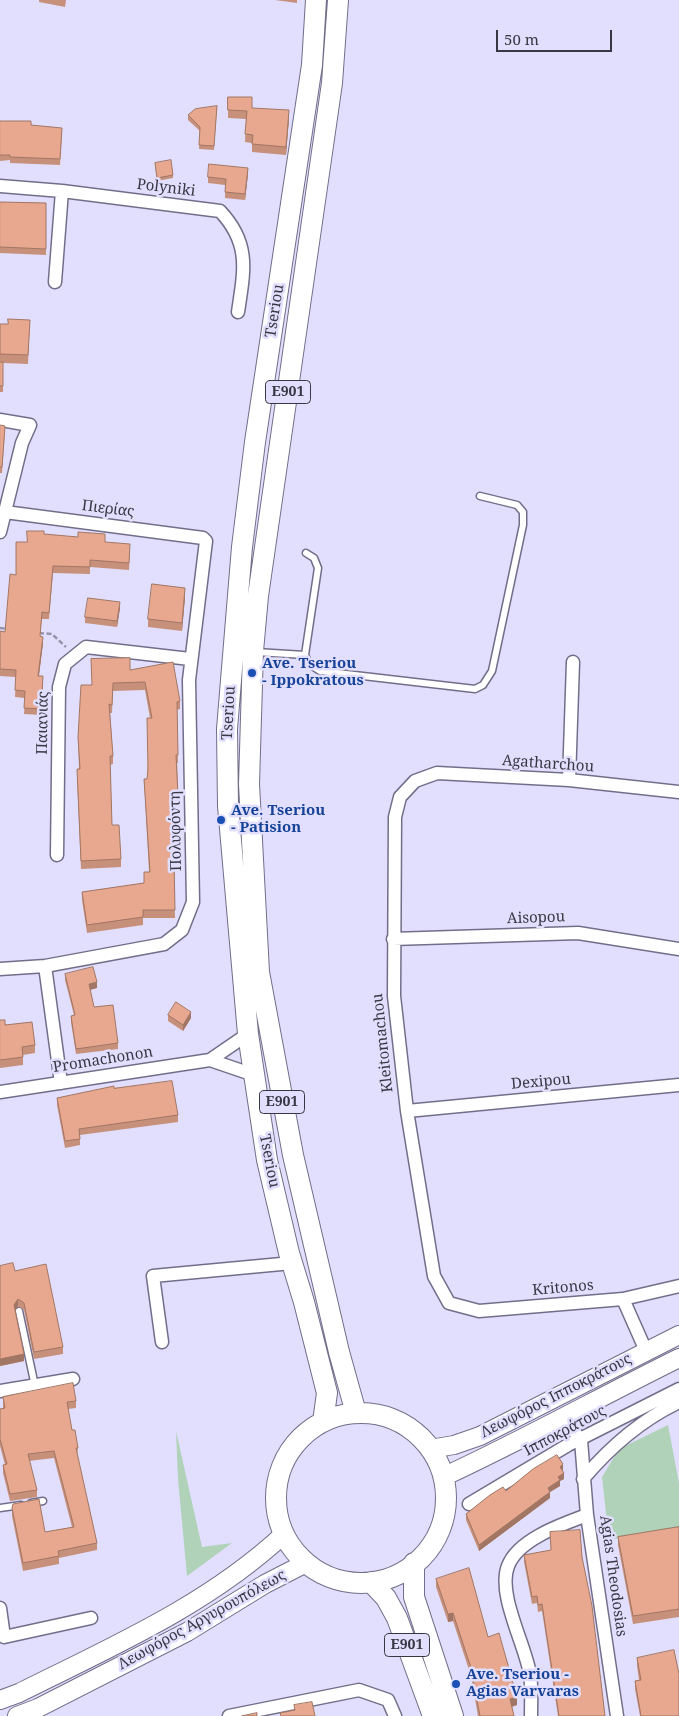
<!DOCTYPE html>
<html>
<head>
<meta charset="utf-8">
<style>
	body { margin:0 }
	#map { position:relative; width:679px; height:1716px; overflow:hidden; background:#e2dffe; font-family:"Noto Serif",serif }
	canvas { display:block }
	.scale { position:absolute; left:496px; top:30px; width:116px; height:22px; box-sizing:border-box; border:2px solid #383743; border-top:0; padding-left:6px; font-size:15px; line-height:18px; white-space:nowrap; color:#383743; -webkit-text-stroke:4px #e2dffe; paint-order:stroke }
</style>
</head>
<body>
<div id="map">
<canvas width="679" height="1716"></canvas>
<div class="scale">50 m</div>
</div>
<script>
const context = document.querySelector('canvas').getContext('2d');
context.lineJoin = 'round';
function fill(path, color) { context.fillStyle = color; context.fill(path, 'evenodd'); }
function trace(path, color, width, dash) { context.strokeStyle = color; context.lineWidth = width; context.lineCap = dash ? 'butt' : 'round'; context.setLineDash(dash || []); context.stroke(path); }
function label(font, color, halo, rows, align = 'center') {
  context.font = font + ' "Noto Serif",serif'; context.lineWidth = 5; context.setLineDash([]); context.textBaseline = 'middle'; context.strokeStyle = halo; context.fillStyle = color; for (const [text, x, y, turn = 0] of rows) {
    context.save(); context.translate(x, y); context.rotate((+turn || 0) * Math.PI / 180); context.textAlign = isNaN(turn) ? turn : align; if (halo) context.strokeText(text, 0, 0); context.fillText(text, 0, 0); context.restore();
  }
}
fill(new Path2D(`
	M668,1425l11,58v46l-70,11 -7,-63 17,-28z
	M176,1431l26,116 30,-4 -45,33 -9,-97z`), '#b0d2b9');
const lane = new Path2D(`
	M306,553l8,5 4,10 -13,87 4,9 11,7 155,18 8,-4 9,-14 31,-146v-13l-6,-7 -37,-9
	M256,652l49,3
	M19,1311l16,75
	M31,1503l12,-2
	M0,1508l21,-3`);
const street = new Path2D(`
	M0,186l62,5 158,20c31,33 24,60 18,101
	M55,282l7,-91
	M0,420l30,5 -8,18 -22,89
	M569,780l4,-118
	M679,792l-110,-12 -132,-7 -22,8 -15,16 -5,20 -1,179 13,115 27,165 15,27 30,8 144,-12 56,-13
	M57,855l2,-168 6,-23 21,-17 104,12
	M393,939l185,-6 101,16
	M45,966l16,117
	M0,969l45,-3 119,-22 18,-14 11,-28 -4,-222 17,-139 -3,-3 -198,-26
	M210,1060l44,15
	M0,1092l210,-32 38,-26
	M407,1111l272,-26
	M623,1299l23,52
	M162,1342l-9,-66 139,-13
	M0,1391l73,-12
	M562,1417l19,23
	M581,1440l6,75 30,201
	M583,1479c27,-32 58,-59 96,-77
	M469,1504l99,-59 111,-56
	M0,1608l4,29 87,-19
	M229,1716l130,-26 29,10 7,16
	M531,1716c0,-14 1,-29 -1,-42 -5,-30 -33,-80 -22,-108 10,-27 55,-42 79,-51`);
const secondary = new Path2D(`
	M430,1449l24,-4 26,-9 199,-101
	M443,1477c80,-37 157,-80 236,-119
	M0,1700l19,-7c92,-46 189,-88 265,-159
	M17,1716l21,-8 149,-76 78,-48 41,-21`);
const primary = new Path2D(`
	M316,0l-4,65 -57,377 -13,105 -15,182 1,77 20,228 19,126 22,93 15,49 23,91 -4,29
	M338,0l-6,83 -74,513 -5,55 -4,133 10,188 34,183 46,197 17,61
	M276 1498a85 85 0 1 1 170 0a85 85 0 1 1-170 0Z
	M414,1563v34l39,119
	M371,1582l15,16 11,20 36,98`);
trace(lane, '#726e89', 9);
trace(street, '#726e89', 15);
trace(secondary, '#726e89', 20);
trace(primary, '#726e89', 22);
trace(new Path2D(`
	M0,628l8,1
	M39,633l13,1 14,13`), '#9694ab', 2.5, [5, 2.5]);
trace(lane, '#fff', 6);
trace(street, '#fff', 12);
trace(secondary, '#fff', 18);
trace(primary, '#fff', 20);
fill(new Path2D(`
	M39,0h27l-1,7 -26,-5z
	M275,0h22v3z
	M228,97l24,11 37,10 -3,37 -34,-3v-9l-7,-1 1,-23 -18,-1z
	M217,106l-3,44 -15,-1 1,-18 -12,-11v-5z
	M0,121l31,4 31,8 -2,32 -50,-2v-3l-10,1z
	M155,163l18,12v3l-16,3z
	M248,174l-3,26 -20,-2v-13l-17,-2v-6z
	M0,202l46,1v52l-46,-2z
	M30,320l-2,44 -25,-1v29h-3v-68h8z
	M0,425l5,6 -3,42h-2z
	M44,534l61,8 25,9 -1,19 -39,-3v7l-37,-1 -4,46h-7l-2,17 3,7 -4,33 4,7 -2,32 -17,-1 1,-16 -10,-1 1,-20 -16,-1v-45l5,1 11,-58 11,-32z
	M185,597l-3,34 -34,-4v-8z
	M120,608l-3,19 -32,-4v-6z
	M130,670l50,31v8l-3,1 1,53h-1l4,103h-7l1,52h-32v7l-56,8 -5,-33v-8l62,-9 5,-11 -5,-93h3l3,-61 -5,-28 -32,1 -1,22h-2l3,43v8l-3,1 2,60 9,34v8l-40,2 -4,-92 2,-8 -1,-32 13,-52z
	M65,974l32,14 -7,2 4,17 24,36v6l-42,5 -5,-32v-6l3,-1 -9,-35z
	M168,1015l23,3 -8,13 -15,-10z
	M0,1020l35,25v8l-12,2v10l-23,3z
	M114,1088l64,27v7l-98,13v10l-15,3 -8,-43v-7z
	M15,1271l48,76v7l-29,5 -10,-49 -6,-4 -3,4 9,51 -24,5z
	M3,1397l73,4v7l-8,1 4,21 6,18 -1,7 20,88v7l-38,8v6l-36,7 -11,-55v-8l33,24 27,-5 -18,-69 -25,3 8,29v7l-27,4 -7,-28v-8h2l-5,-19v-37l3,-1z
	M563,1470l-1,1 2,8 -4,2v5l-10,6v6l-71,53 -13,-31v-6l40,-23z
	M679,1527v90l-46,7 -15,-79v-8z
	M550,1532l32,25 23,159h-47l-16,-105 -4,1 -1,-9 -5,1 -8,-42v-7l27,-4z
	M436,1579l52,58 29,68 -5,2 2,9h-36l-7,-40 -18,-55 -5,1 -12,-35z
	M637,1658l42,58h-39l-5,-27v-8l4,-1 -2,-14z`), '#c7907b');
fill(new Path2D(`
	M289,110v8l-3,37v-8z
	M248,168v6l-3,26v-6z
	M185,588v9l-3,34v-8z
	M120,602v6l-3,19v-6z
	M43,637v6l-5,39v-6z
	M97,982v6l-8,2v-6z
	M191,1012v6l-8,13v-6z
	M18,1299v7l-4,6v-7z
	M24,1354v7l-24,5v-7z
	M563,1464v6l-3,3v-6z
	M564,1473v6l-4,2v5l-10,6v6l-71,53v-6l69,-57 10,-11z
	M453,1613v8l-5,1v-8z
	M517,1697v8l-7,2v-8z`), '#a27664');
const building = new Path2D(`
	M228,97h24v11l37,2 -3,37 -34,-3 1,-9 -8,-1 2,-23 -19,-1z
	M217,106l-3,40 -15,-1 1,-18 -12,-12 7,-6z
	M0,121h31v4l31,3 -2,31 -50,-2v-2h-10z
	M171,160l2,15 -16,3 -2,-15z
	M209,164l39,4 -3,26 -20,-2 1,-13 -18,-2z
	M0,202l46,1v46l-46,-2z
	M8,319l22,1 -2,35 -28,-1v-30h8z
	M0,362h3v24h-3z
	M0,425l5,1 -3,41h-2z
	M27,531h17v3l34,3v-5l27,2v8l25,2 -1,19 -39,-3v7l-37,-1 -4,47 -7,-1 -2,24 3,1 -5,39h5l-2,33 -17,-1 1,-17 -10,-1 1,-20 -16,-1v-38l5,1 5,-58 6,1v-33h11z
	M152,584l33,4 -3,35 -34,-4z
	M88,598l32,4 -3,19 -32,-4z
	M130,658v12l43,-8 7,39 -3,1 1,53h-2l5,103h-7l1,52h-32v7l-56,8 -5,-33 62,-9v-11h6l-6,-93h3l1,-9 -1,-52h5l-7,-36 -32,1 -1,22 -3,-1 4,52h-3l2,69h7l2,34 -40,2 -4,-92h3l-2,-32 3,-52h11l-1,-26z
	M93,967l4,15 -8,2 5,23 19,-2 5,38 -42,6 -5,-33 4,-1 -10,-41z
	M176,1002l15,10 -8,13 -15,-10z
	M0,1020h5v5l27,-3 3,23 -13,2 1,10 -23,3z
	M172,1081l6,34 -99,14 1,10 -15,2 -8,-43 57,-12v2z
	M13,1263l2,8 31,-7 17,83 -29,5 -10,-49 -6,-4 -4,6 10,49 -24,5v-93z
	M73,1383l3,18 -9,1 5,28h3l3,18h-2l21,95 -39,8 1,5 -36,7 -11,-55 1,-4 26,-5 6,33 29,-5 -20,-76 -26,3 9,36 -27,4 -7,-29 4,-1 -7,-25v-30l5,-1 -2,-11z
	M557,1455l6,9 -3,3 4,6 -6,4 2,3 -12,8 2,4 -71,53 -13,-31 24,-19 13,-8 3,4 27,-22z
	M679,1527v82l-46,7 -15,-79z
	M580,1530l2,27 10,49 13,110h-46l-17,-112 -4,1 -1,-9 -5,1 -8,-42 27,-5 -1,-18z
	M469,1568l19,69 11,-4 18,64 -7,2 4,17h-34l-9,-48 -18,-55 -5,1 -12,-35z
	M674,1650l5,24v42h-38l-6,-35 6,-1 -4,-22z
	M312,1702l3,14h-34l-1,-3 15,-3 -1,-5z
	M257,1713v3h-15z`);
fill(building, '#e7a88f');
trace(building, '#a27664', 1);
for (const [x, y, r, color] of [
	[252,673,5,"#1a4fb4"],
	[221,820,5,"#1a4fb4"],
	[456,1684,5,"#1a4fb4"]
]) { const dot = new Path2D(); dot.arc(x, y, r, 0, 2 * Math.PI); context.fillStyle = color; context.fill(dot); trace(dot, '#e2dffe', 2); }
for (const [x, y, w] of [
	[288,392,45],
	[282,1102,45],
	[407,1645,45]
]) { const box = new Path2D(); box.roundRect(x - w / 2, y - 11.5, w, 23, 4); context.fillStyle = '#e2dffe'; context.fill(box); trace(box, '#383743', 1); }
label('bold 14px', '#383743', null, [
	["E901",288,392],
	["E901",282,1102],
	["E901",407,1645]
]);
label('15px', '#383743', '#e2dffe', [
	["Polyniki",166,188,7],
	["Tseriou",275,311,-81],
	["Πιερίας",108,509,7],
	["Tseriou",229,713,-87],
	["Παιανιάς",43,723,-89],
	["Agatharchou",548,764,4],
	["Πολυφόντη",176,831,-91],
	["Aisopou",536,918,-2],
	["Kleitomachou",383,1043,-96],
	["Promachonon",103,1060,-9],
	["Dexipou",541,1082,-5],
	["Tseriou",269,1161,79],
	["Kritonos",563,1288,-5],
	["Λεωφόρος Ιπποκράτους",556,1396,-27],
	["Ιπποκράτους",565,1431,-28],
	["Agias Theodosias",613,1576,82],
	["Λεωφόρος Αργυρουπόλεως",202,1620,-29]
]);
label('bold 15px', '#164399', '#e2dffe', [
	["Ave. Tseriou",262,664],
	["- Ippokratous",262,681],
	["Ave. Tseriou",231,811],
	["- Patision",231,828],
	["Ave. Tseriou -",466,1675],
	["Agias Varvaras",466,1692]
], 'left');
</script>
</body>
</html>
